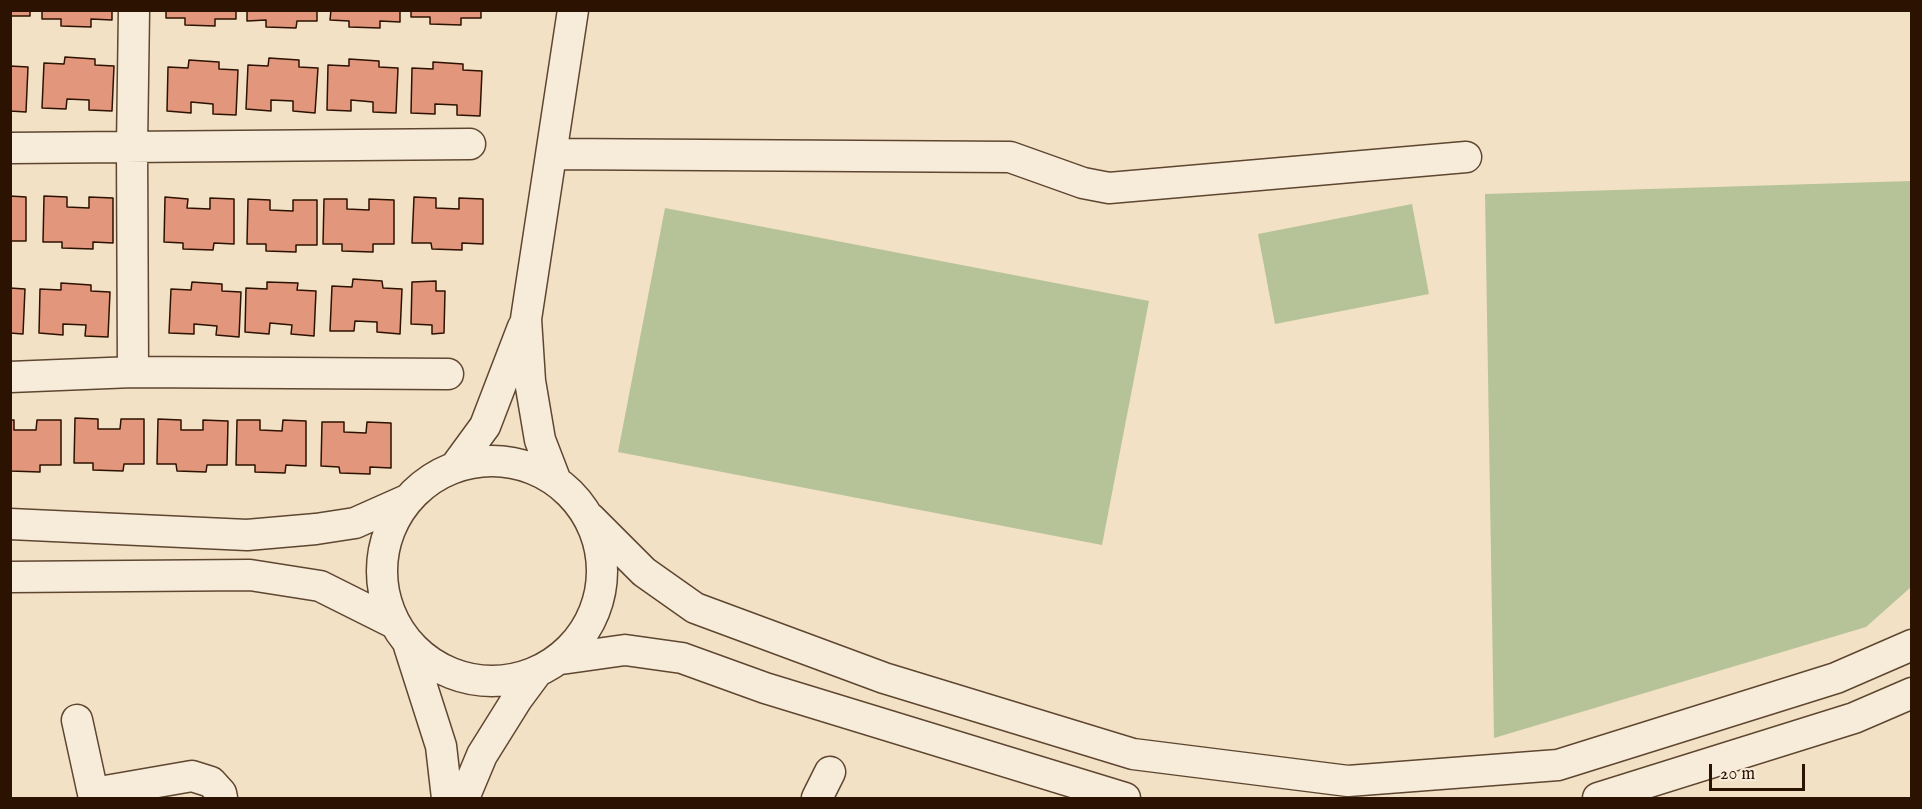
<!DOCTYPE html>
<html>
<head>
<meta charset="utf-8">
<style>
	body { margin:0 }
	#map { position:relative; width:1922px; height:809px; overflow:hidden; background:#f3e1c5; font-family:"IM FELL English",serif }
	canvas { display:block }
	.frame { position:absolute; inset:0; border:12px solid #2c1200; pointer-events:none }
	.scale { position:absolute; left:1709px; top:764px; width:96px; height:27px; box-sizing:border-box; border:3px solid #2c1200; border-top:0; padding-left:8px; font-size:18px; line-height:21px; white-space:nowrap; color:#2c1200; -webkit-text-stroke:4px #f7ecd9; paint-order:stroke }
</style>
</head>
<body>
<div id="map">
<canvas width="1922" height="809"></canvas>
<div class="frame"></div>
<div class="scale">20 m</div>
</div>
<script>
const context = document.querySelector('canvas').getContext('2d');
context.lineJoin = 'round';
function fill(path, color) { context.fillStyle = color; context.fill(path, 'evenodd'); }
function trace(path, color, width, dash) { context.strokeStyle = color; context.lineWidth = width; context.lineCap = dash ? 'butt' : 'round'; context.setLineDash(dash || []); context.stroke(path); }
fill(new Path2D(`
	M1911,181v406l-45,40 -372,111 -9,-544z
	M1412,204l17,90 -154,30 -17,-90z
	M665,208l484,93 -47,244 -484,-93z`), '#b6c398');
const building = new Path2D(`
	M10,10h20v6h-20z
	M42,10h70v10l-21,-1v8l-30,-1v-7h-19z
	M166,10h70v9h-21v7l-30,-1v-7h-19z
	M247,10h70v11h-20l-1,7 -30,-1v-7l-19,1z
	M331,10h69v12l-20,-1v7l-31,-1v-6l-19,-1z
	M411,10h70v8h-20v7l-31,-1v-7h-19z
	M65,57l30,2v6l19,1 -2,45 -23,-1v-10l-22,-1 -1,10 -24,-1 2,-45 20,1z
	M269,58l30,2v7l19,1 -3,45 -22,-2v-10l-22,-1v11l-25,-2 2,-44 20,1z
	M349,59l30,2v6l19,1 -2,45 -23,-1v-10l-22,-2v11l-24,-1 1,-45 21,1z
	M189,60l30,2v7l19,1 -2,45 -23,-1v-10l-22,-2v11l-24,-2 1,-44 20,1z
	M433,62l30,2v6l19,1 -2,45 -23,-1v-10l-22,-1v10l-24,-1 1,-45 21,1z
	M10,66l18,1 -2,45 -16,-1z
	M10,196l16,1v44h-16z
	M44,196l23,1v10l22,1v-11l24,1v45l-20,-1v7l-31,-1v-6h-19z
	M165,197l23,2 -1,9 23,1v-11l24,1v45l-20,-1 -1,7 -30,-1v-6l-19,-1z
	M414,197l22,1v10l23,1v-11l24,1v45l-21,-1v7l-30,-1 -1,-6h-19z
	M248,199l22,1v10l23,1v-11h24v45h-21v7l-30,-1v-7h-19z
	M324,199h23v10l22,1v-11l25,1v44h-21v8l-31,-1v-7h-19z
	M353,279l29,2 1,7 19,1 -2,45 -23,-2v-10l-22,-1 -1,10h-24l2,-45 20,1z
	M436,281v10h9l-1,42 -12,1v-9l-21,-1 1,-42z
	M192,282l30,2v7l19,1 -2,45 -23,-2 1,-9 -23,-2v10l-25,-1 2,-44 20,1z
	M267,282l31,1 -1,7 19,1 -2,45 -23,-2 1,-9 -22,-2 -1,11 -24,-2 1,-44 21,1z
	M61,283l30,2v6l19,1 -2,45 -23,-1 1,-11 -23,-1v11l-24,-2 1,-44 21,1z
	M10,288l15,1 -2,45 -13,-1z
	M75,418l23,1v10h22l1,-10h23v45h-20l-1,7 -30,-1v-7h-19z
	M158,419l23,1v10h22v-10l25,1 -1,44h-20l-1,7 -29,-1 -1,-7h-19z
	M10,420h4v10h22l1,-10h24v45h-21v7l-30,-1z
	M237,420h23v10l22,1 1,-11 23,1v45l-20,-1 -1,8 -30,-1v-7h-19z
	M322,422h22v10l22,1 1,-11 24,1v45l-21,-1v7l-30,-1 -1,-6 -18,-1z`);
fill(building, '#e2967b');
trace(building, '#2c1200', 1.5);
const minor = new Path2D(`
	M10,148l460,-4
	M553,154l457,3 73,26 26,5 357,-31
	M133,372l-1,-226 2,-136
	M10,377l123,-5 315,2
	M382 571a110 110 0 1 1 220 0a110 110 0 1 1-220 0Z
	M455,467l30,-41 38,-99
	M555,479l-15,-39 -10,-59 -4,-62 47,-309
	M590,518l54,54 51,36 189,70 249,76 215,27 210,-16 278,-87 76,-33
	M10,524l237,11 69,-6 39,-6 54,-24
	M10,577l240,-2 70,11 74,37
	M409,646l32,100 6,52
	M561,659l64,-9 57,8 83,30 360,110
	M77,720l17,78
	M94,793l98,-17 19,6 10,11 1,5
	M464,798l18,-43 35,-56 20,-27
	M817,798l13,-26
	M1598,798l256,-80 58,-25`);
trace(minor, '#5e4631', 33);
trace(minor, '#f7ecd9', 30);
</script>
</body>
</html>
